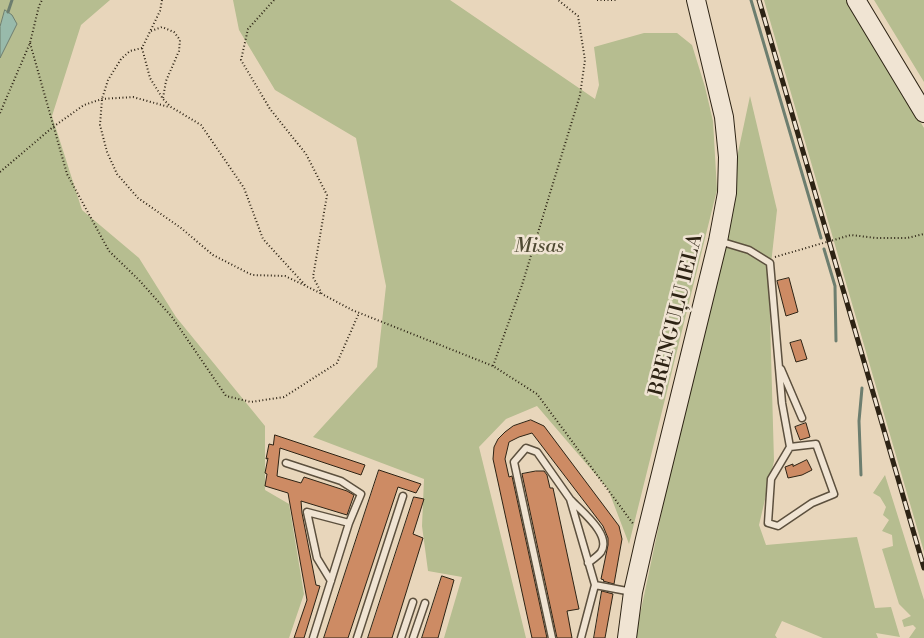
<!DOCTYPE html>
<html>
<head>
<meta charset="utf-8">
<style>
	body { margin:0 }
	canvas { display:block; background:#e8d6bb }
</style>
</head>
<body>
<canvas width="924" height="638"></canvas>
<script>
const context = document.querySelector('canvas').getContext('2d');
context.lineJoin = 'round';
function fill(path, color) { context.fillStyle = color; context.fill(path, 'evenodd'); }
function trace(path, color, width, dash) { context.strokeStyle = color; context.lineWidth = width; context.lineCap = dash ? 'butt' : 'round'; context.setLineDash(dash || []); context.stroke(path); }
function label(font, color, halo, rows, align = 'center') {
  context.font = font + ' "Libre Bodoni",serif'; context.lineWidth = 5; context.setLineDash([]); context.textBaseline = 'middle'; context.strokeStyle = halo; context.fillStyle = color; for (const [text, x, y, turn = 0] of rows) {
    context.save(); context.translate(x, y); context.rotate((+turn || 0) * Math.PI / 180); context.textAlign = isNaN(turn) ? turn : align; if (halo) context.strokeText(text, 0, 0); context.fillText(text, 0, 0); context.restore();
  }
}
fill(new Path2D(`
	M0,0h110l-29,25 -29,91 30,94 57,48 37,59 89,109v64l24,14 15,90 -15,44h-289v-580l17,-34 -12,-14 -5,17z
	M233,0h217l145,99 4,-14 -5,-38 50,-14h33l15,12 13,42 8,34 4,69 -88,354 -21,-55 -71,-83 -31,13 -27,28 47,191h-82l18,-61 -34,-6 -6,-45 2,-47 -111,-42 64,-70 9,-81 -30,-148 -81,-48 -36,-60z
	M764,0h83l77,128v424z
	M874,0h50v82z
	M750,96l27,114 -8,72 5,179 -15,64 7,20 91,-8 18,71 16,-1 9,30 -24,-4 2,5h-55l-41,-17 -7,14 2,3h-142z
	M885,475l39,125v38h-15l7,-10 -3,-3 -9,2 -2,-7 9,-4 -12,-12 -17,-55 11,-3 -1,-11 -10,-4 7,-11 -6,-5 3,-8 -6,-10 -7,-4z`), '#b6bd90');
const water = new Path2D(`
	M5,10l7,5 5,9 -17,34v-31z`);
fill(water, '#98baab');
trace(water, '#6d7e6f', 1);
trace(new Path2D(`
	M751,0l70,238
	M8,12l4,-12
	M824,249l11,37 1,55
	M861,475l-2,-54 3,-33`), '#6d7e6f', 3);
const building = new Path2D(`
	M789,278l9,34 -12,4 -9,-35z
	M801,340l6,19 -11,3 -6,-19z
	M531,420l13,6 75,100 3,13 -8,45 -11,-3 1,-1 -3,-1 7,-34v-7l-5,-12 -71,-93 -13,4 -10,5 -4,17 4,18 3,-1 35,162h-15l-39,-179 1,-12 4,-8 7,-7 8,-6z
	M806,423l4,14 -10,3 -5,-13z
	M275,435l90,30 -4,10 -81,-27 -3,28 24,7 3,-6 43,14 7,4 -7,20 -46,-14 1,12 14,72 4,1 -16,52h-10l13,-38 -19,-107 -23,-7 2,-12 -2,-1 3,-15 -2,1 3,-15 4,1z
	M807,460l5,10 -10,5 -14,3 -3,-11 8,-3v2z
	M379,470l42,14 -5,9 -18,-6 -50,151h-24z
	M536,471h8l3,4 3,13h3l26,121 -12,2 5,27h-15l-35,-164z
	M414,497l10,2 -11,35 10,4 -31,100h-24z
	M442,576l12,4 -16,58h-16z
	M602,591l11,3 -8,44h-11z`);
fill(building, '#cd8b64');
trace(building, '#2d2314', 1);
const lane = new Path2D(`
	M719,241l30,9 21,13 12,140 8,44 26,-3 18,50 -22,9 -34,23 -10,-3 3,-44 19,-32
	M781,369l21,49
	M286,463l55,18 20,13 -12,29 -36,115
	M571,500c11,12 41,35 30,52 -3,4 -9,8 -13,11
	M331,581l-14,-23 -10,-46 42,11
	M595,585l37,7
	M357,638l46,-142
	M401,638l12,-36
	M413,638l12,-35
	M552,638l-38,-176 12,-14 11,4 33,47 25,86 -14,53`);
const secondary = new Path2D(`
	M856,0l68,113
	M627,638l6,-46 12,-53 73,-298 9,-48 1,-36 -4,-40 -28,-117`);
trace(lane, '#5c503e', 9);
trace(secondary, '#2d2314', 20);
trace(new Path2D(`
	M162,0l-2,11 -18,37 8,30 13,21 8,8 30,18 43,63 19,51 43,47 16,8
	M274,0l-26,29 -7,31 29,49 36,45 21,41 -14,82 9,17 30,16 141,56 44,28 97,131
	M597,0h20
	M151,31l11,-4 12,5 6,8 -1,11 -13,30 -3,17
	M30,43l37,131 42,77 30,29 33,37 54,79 25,6 33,-5 53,-34 22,-50
	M142,48l-12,3 -9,8 -13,21 -6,19 -2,26 7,27 10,22 21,24 43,30 32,27 39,20 33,1 21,10
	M0,113l30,-70 9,-37 3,-6
	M0,172l53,-45 31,-22 18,-6 31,-2 36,10
	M775,257l76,-22 25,3h31l17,-4
	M493,366l29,-81 58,-190 5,-35 -7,-44 -20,-16`), '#2d2314', 2, [1, 2.5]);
trace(lane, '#f0e4d3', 6);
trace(secondary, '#f0e4d3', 18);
const rail = new Path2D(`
	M759,0l165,568`);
trace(rail, '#2d2314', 5);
trace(rail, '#f0e4d3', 3, [9]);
label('italic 20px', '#4f4a33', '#f0e4d3', [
	["Misas",539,247]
]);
label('20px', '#2d2314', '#f0e4d3', [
	["BRENGUĻU IELA",677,315,-76]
]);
</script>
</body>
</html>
